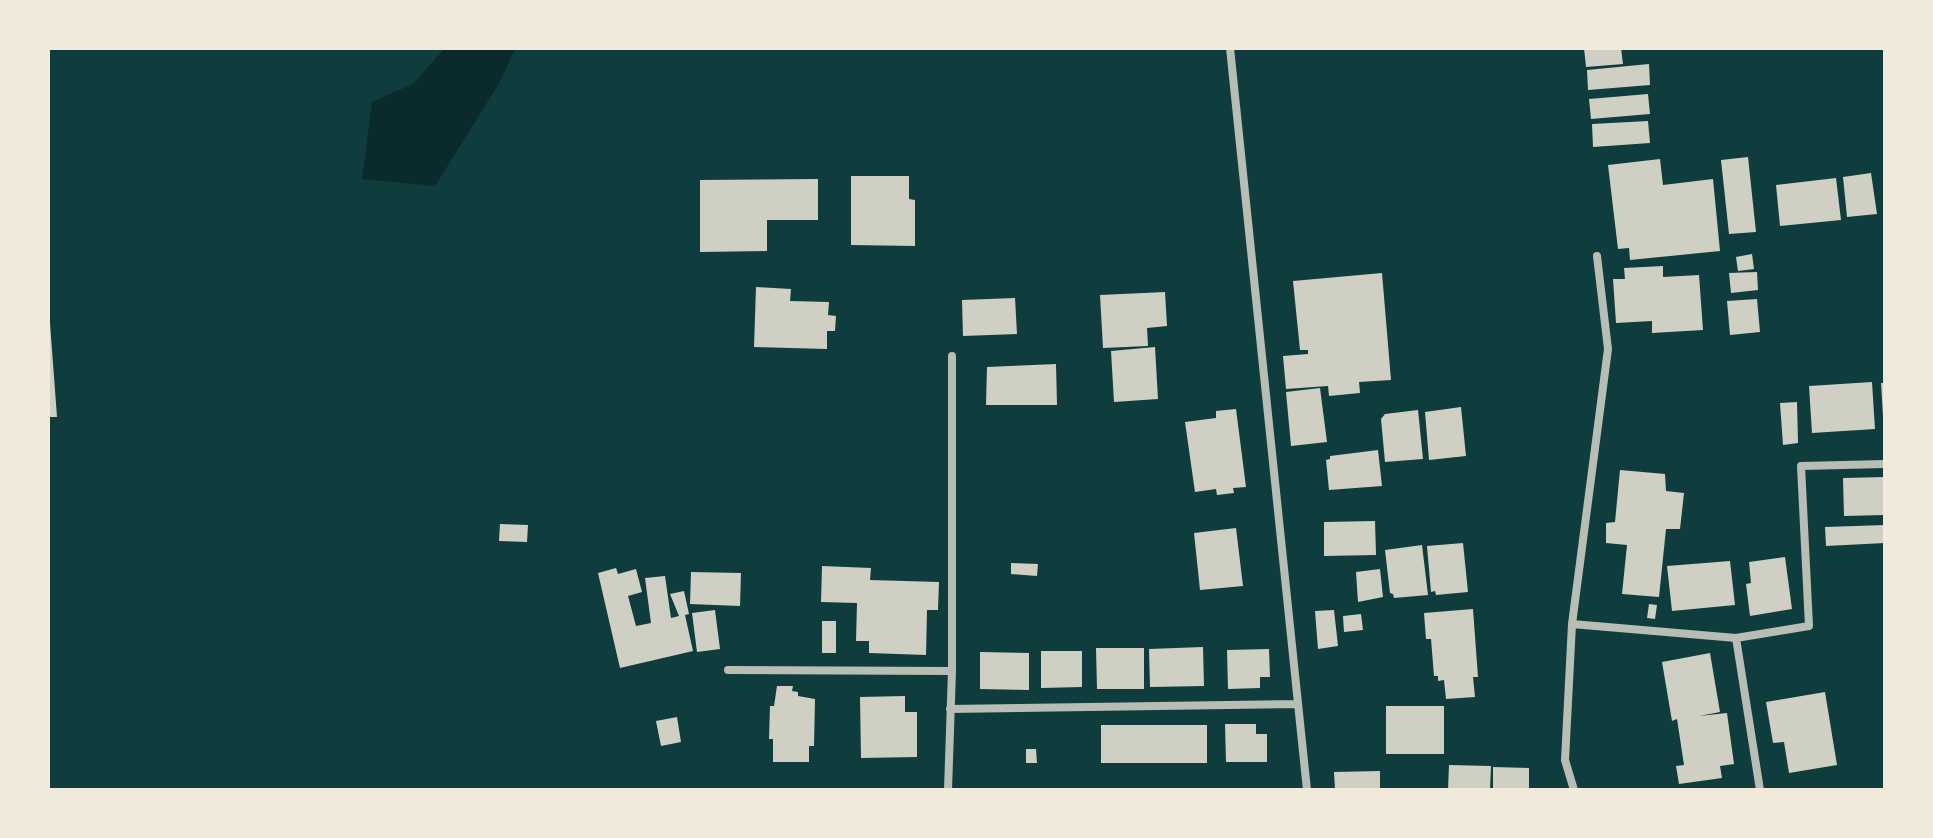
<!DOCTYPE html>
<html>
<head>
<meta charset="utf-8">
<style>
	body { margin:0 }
	#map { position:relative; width:1933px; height:838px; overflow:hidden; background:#0f3d3e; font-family:"Libre Baskerville",serif }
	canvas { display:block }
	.frame { position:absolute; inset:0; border:50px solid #f1e9da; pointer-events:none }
</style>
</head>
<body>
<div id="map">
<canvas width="1933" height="838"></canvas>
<div class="frame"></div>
</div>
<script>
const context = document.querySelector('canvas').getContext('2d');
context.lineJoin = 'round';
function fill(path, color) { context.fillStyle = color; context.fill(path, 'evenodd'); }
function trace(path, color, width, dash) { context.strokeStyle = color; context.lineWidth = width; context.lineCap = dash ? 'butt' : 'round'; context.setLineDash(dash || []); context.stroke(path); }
fill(new Path2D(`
	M445,48h71l-18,37 -63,101 -73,-7 10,-77 41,-18z`), '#0a2a2b');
fill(new Path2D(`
	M1584,48h37l2,16 -37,3z
	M1649,64l1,21 -62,5 -1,-20z
	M1648,94l2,20 -59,5 -2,-20z
	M1648,121l2,22 -57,4 -1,-23z
	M1748,157l8,75 -27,2 -8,-74z
	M1660,159l3,26 50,-6 7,72 -90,9 -1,-12 -11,1 -10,-84z
	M1871,173l6,41 -30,3 -4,-40z
	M851,176h58v23l6,1v46l-64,-1z
	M1836,178l5,42 -61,6 -4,-41z
	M818,179v41h-51v31l-67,1v-72z
	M1752,254l2,15 -16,2 -2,-14z
	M1663,266v11l36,-2 4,55 -51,3v-12l-36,2 -3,-44h12l-1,-11z
	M1757,272l1,18 -27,3 -2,-20z
	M1382,273l9,107 -32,2 1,11 -31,3 -1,-10 -42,3 -3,-33 25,-2v-4h-8l-7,-69z
	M756,287l35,2 -1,12 39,1 -1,13 8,1 -1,15h-8v18l-73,-2z
	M1165,292l2,34 -20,2 1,18 -45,2 -3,-53z
	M1015,298l2,36 -54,2 -1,-36z
	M1757,299l3,33 -30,3 -3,-34z
	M48,323h2l7,94h-9z
	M1155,347l3,52 -44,3 -3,-51z
	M1056,364l1,41h-71l1,-38z
	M1872,382l3,47 -63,4 -3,-47z
	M1881,383h4v33h-2z
	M1320,388l7,54 -36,4 -5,-54z
	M1797,402l1,41 -15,2 -3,-42z
	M1461,407l5,49 -37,4 -4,-48z
	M1236,409l10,78 -13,1 1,5 -17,2 -1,-6 -21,3 -10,-70 31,-4v-7z
	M1418,410l5,49 -38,3 -4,-43 4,-5z
	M1378,450l4,36 -53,4 -3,-30 4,-1v-3z
	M1620,470l45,4 1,17 18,2 -4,36h-14l-7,68 -37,-3 5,-49 -21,-2v-20l9,-1z
	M1885,477v38l-41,1 -1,-38z
	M1375,521l1,34 -52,1v-34z
	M500,524l28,1 -1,17 -28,-1z
	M1885,525v18l-59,3 -1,-19z
	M1236,528l7,58 -43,4 -6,-57z
	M1463,543l5,49 -32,3 -1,-4 -4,1 -4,-46z
	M1422,545l6,50 -34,3 -1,-4 -3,-1 -5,-43z
	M1785,557l7,52 -42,7 -4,-32 5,-1 -2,-21z
	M1730,561l5,44 -63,6 -5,-45z
	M1011,563l27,1 -1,12 -26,-2z
	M822,566l49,2 -1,12 69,2 -1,28h-11l-1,45 -57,-2v-12h-13l1,-38 -36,-1z
	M616,568l2,6 18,-5 6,23 -14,4 8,30 15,-3 -6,-45 20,-2 6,42 8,-2 -9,-22 14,-3 5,23 -4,1 8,36 -73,17 -22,-95z
	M1380,569l3,28 -25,5 -2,-30z
	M691,572l50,1 -1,33 -50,-2z
	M1649,604l8,1 -2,14 -8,-1z
	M1473,609l5,68h-5l2,20 -29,2 -2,-19 -6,1v-5h-4l-3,-37h-5l-2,-26z
	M715,610l5,39 -23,3 -5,-39z
	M1334,610l4,36 -20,3 -3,-38z
	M1361,614l2,16 -19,2 -1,-16z
	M822,621h14v32h-14z
	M1203,647l1,39 -54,1 -1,-38z
	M1096,648h48v41h-47z
	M1269,649l1,28h-10v11l-32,1 -1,-39z
	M1041,651h41v36l-41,1z
	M980,652l49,1v37l-49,-1z
	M1710,653l10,59 -21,4 28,-3 7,51 -14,2 2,12 -43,6 -3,-18 8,-1 -7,-46 -5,2 -10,-59z
	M777,686h16l-1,5 6,1v4l17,3 -1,47h-5v16h-36v-23h-4l1,-33h4z
	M1825,692l12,73 -48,8 -5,-31 -11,1 -7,-41z
	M905,696v16h12v45l-56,1 -1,-61z
	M1386,706h58v48h-58z
	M677,717l4,25 -20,4 -5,-25z
	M1225,724h31v10h11v28h-41z
	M1101,725h106v38h-106z
	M1026,749h10l1,14h-11z
	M1449,765l42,1 -1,24h-42z
	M1493,767l36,1v22h-36z
	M1380,771v19h-45l-1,-18z`), '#cfcfc3');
trace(new Path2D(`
	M1230,48l77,742
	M1572,624l164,14 73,-12 -8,-160 84,-2
	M1736,638l24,152
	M728,670l224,1
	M950,709l348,-5
	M948,790l4,-119v-315
	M1574,790l-9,-30 7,-136 36,-275 -11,-93`), '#b8beb3', 8);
</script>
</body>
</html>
